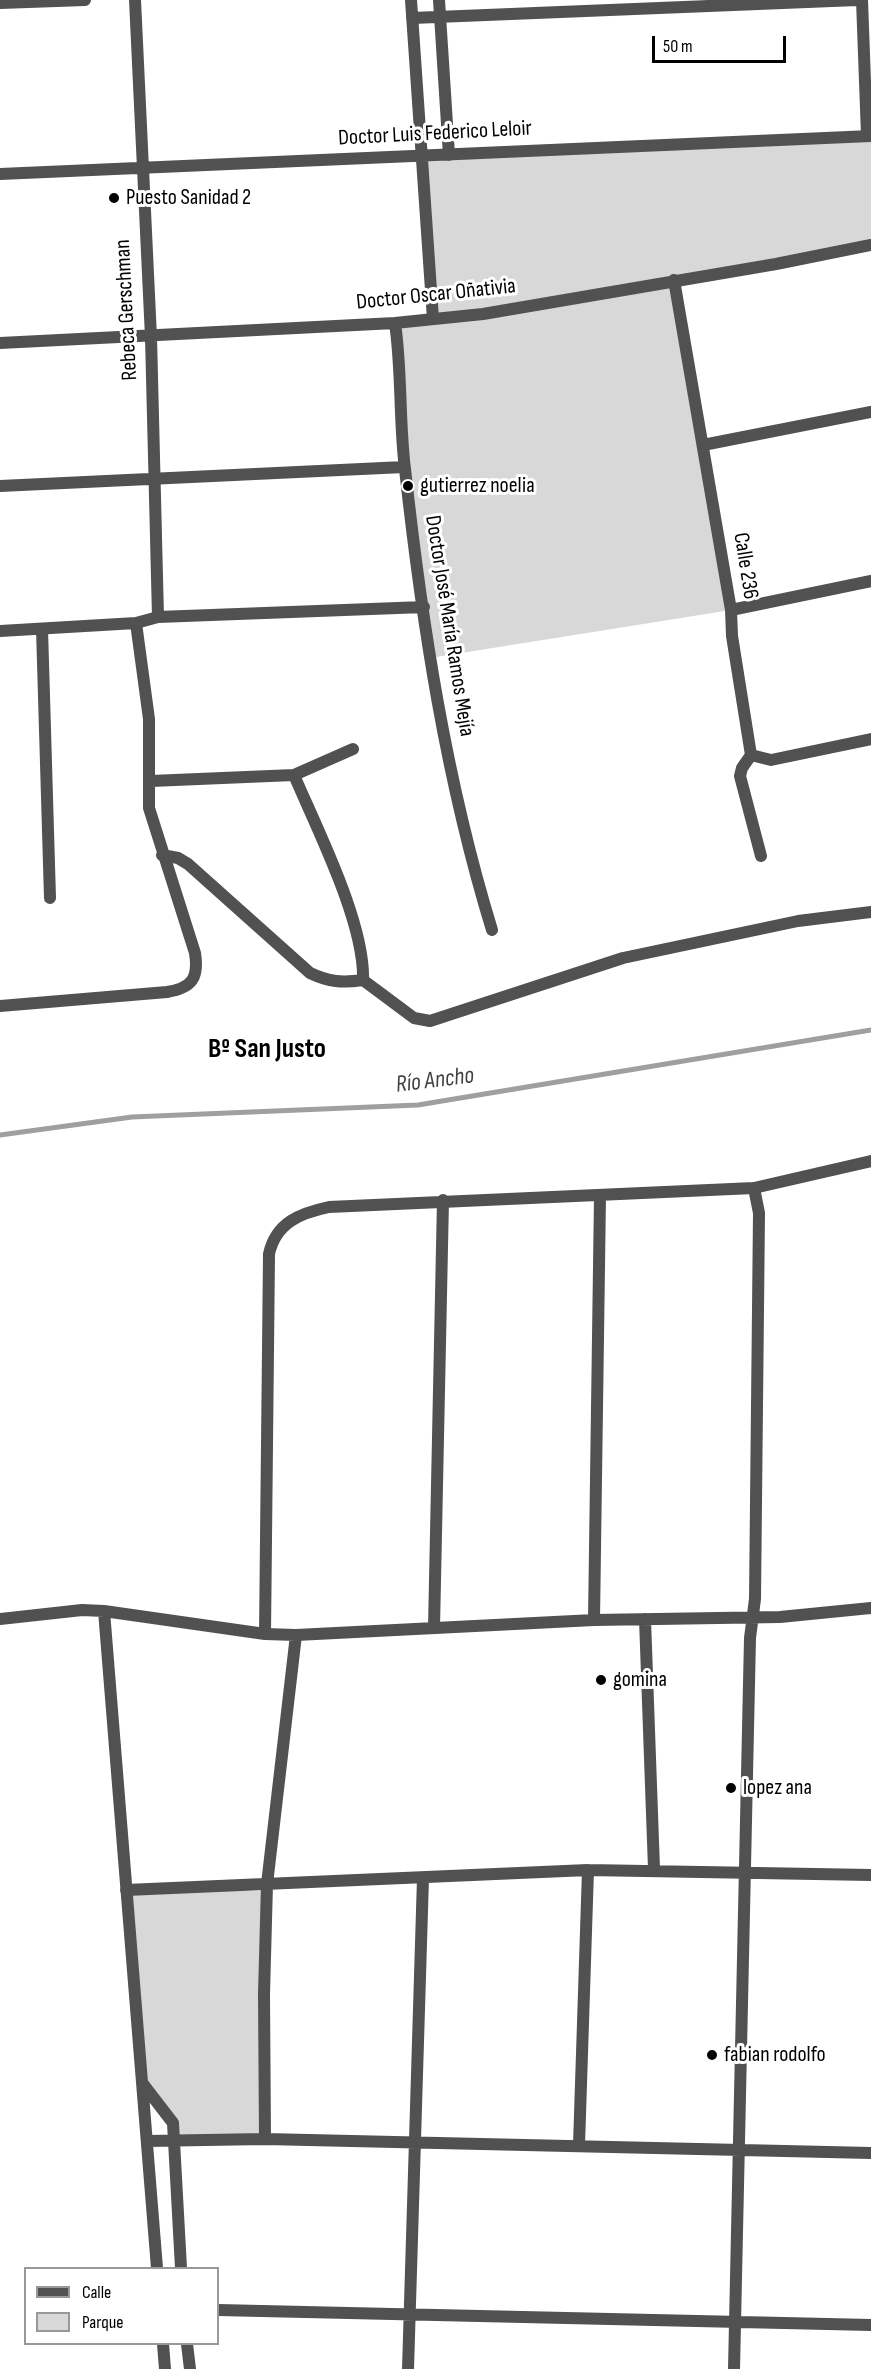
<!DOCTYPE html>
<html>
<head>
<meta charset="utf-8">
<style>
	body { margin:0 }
	#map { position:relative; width:871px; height:2369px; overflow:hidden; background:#fff; font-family:"Sofia Sans Condensed",sans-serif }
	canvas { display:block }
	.legend { position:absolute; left:24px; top:2267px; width:195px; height:78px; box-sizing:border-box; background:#fff; border:2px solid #999; margin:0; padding:8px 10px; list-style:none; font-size:18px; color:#000 }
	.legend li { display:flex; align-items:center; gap:12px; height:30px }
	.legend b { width:30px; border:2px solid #999 }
	.scale { position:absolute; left:652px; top:36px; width:134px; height:27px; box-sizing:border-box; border:3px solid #000; border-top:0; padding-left:8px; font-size:18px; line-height:21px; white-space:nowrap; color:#000; -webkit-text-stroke:4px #fff; paint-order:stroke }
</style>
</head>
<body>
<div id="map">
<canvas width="871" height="2369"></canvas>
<ul class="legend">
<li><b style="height:8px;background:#515151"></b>Calle</li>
<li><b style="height:16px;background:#d8d8d8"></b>Parque</li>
</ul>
<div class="scale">50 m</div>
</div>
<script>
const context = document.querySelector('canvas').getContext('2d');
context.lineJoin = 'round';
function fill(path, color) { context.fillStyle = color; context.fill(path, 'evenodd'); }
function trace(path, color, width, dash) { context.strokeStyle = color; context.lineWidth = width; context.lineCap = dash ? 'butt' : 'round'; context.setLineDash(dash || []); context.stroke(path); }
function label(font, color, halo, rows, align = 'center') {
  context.font = font + ' "Sofia Sans Condensed",sans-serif'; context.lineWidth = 6; context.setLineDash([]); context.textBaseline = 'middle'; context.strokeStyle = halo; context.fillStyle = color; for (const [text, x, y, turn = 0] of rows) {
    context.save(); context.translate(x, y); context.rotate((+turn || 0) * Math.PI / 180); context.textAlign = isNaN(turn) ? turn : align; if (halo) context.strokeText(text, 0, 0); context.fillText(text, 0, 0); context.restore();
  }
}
fill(new Path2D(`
	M871,137v108l-197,36 57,329 -301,48 -35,-335 37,-6 -12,-161z
	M126,1890l141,1 -2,248 -90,-4 -33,-52z`), '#d8d8d8');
trace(new Path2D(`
	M0,1135l132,-18 286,-12 453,-75`), '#9f9f9f', 5);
trace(new Path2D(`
	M135,0l16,337 7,280
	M411,0l22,319
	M439,0l10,155
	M862,0l5,136
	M412,18l445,-18
	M0,174l871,-38
	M674,280l57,330 1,26 19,119 -9,13 -2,8 21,80
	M395,323c7,48 4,98 10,146 17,155 41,311 87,461
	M0,343l395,-20 88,-9 293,-50 95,-19
	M703,445l168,-33
	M0,486l404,-19
	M731,610l140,-29
	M42,629l8,269
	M0,631l136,-8 22,-6 266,-10
	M751,755l20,5 100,-21
	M294,775c23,54 71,148 69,205
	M151,781l143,-6 59,-26
	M162,855l16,3 10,6 122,109c19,9 32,10 53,7l51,38 16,3 193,-63 175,-37 73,-9
	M0,1006l167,-14c25,-4 32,-14 28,-39l-46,-145v-89l-13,-96
	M104,1611l53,657
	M0,1619l82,-9 22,1 161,23 31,1 298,-15 186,-3 91,-9
	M645,1619l9,250
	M594,1620l6,-424
	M434,1628l9,-428
	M265,1634l4,-380c7,-32 32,-41 60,-47l425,-19 117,-27
	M126,1890l462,-20 283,5
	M143,2084l30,39 8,145
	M265,2139l-1,-145 3,-110 29,-249
	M147,2141l118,-2 606,14
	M579,2145l9,-275
	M218,2310l653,15
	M163,2344l2,25
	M187,2344l3,25
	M408,2369l15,-491
	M734,2369l16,-731 5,-39 4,-386 -5,-25`), '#515151', 12);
trace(new Path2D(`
	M0,3l85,-3`), '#515151', 12);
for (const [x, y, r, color] of [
	[114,198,6,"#000"],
	[408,486,6,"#000"],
	[601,1680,6,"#000"],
	[731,1788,6,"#000"],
	[712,2055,6,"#000"]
]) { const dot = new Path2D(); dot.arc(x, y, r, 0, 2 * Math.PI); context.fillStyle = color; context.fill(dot); trace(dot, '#fff', 2); }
label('22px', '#000', '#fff', [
	["Doctor Luis Federico Leloir",435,134,-3],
	["Doctor Oscar Oñativia",436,295,-6],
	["Rebeca Gerschman",127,310,-93],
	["Calle 236",745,566,81],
	["Doctor José María Ramos Mejía",449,626,81]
]);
label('22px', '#000', '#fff', [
	["Puesto Sanidad 2",126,198],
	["gutierrez noelia",420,486],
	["gomina",613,1680],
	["lopez ana",743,1788],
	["fabian rodolfo",724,2055]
], 'left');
label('italic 24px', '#404040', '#fff', [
	["Río Ancho",435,1081,-7]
]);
label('bold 28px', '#000', '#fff', [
	["Bº San Justo",267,1050]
]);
</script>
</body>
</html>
